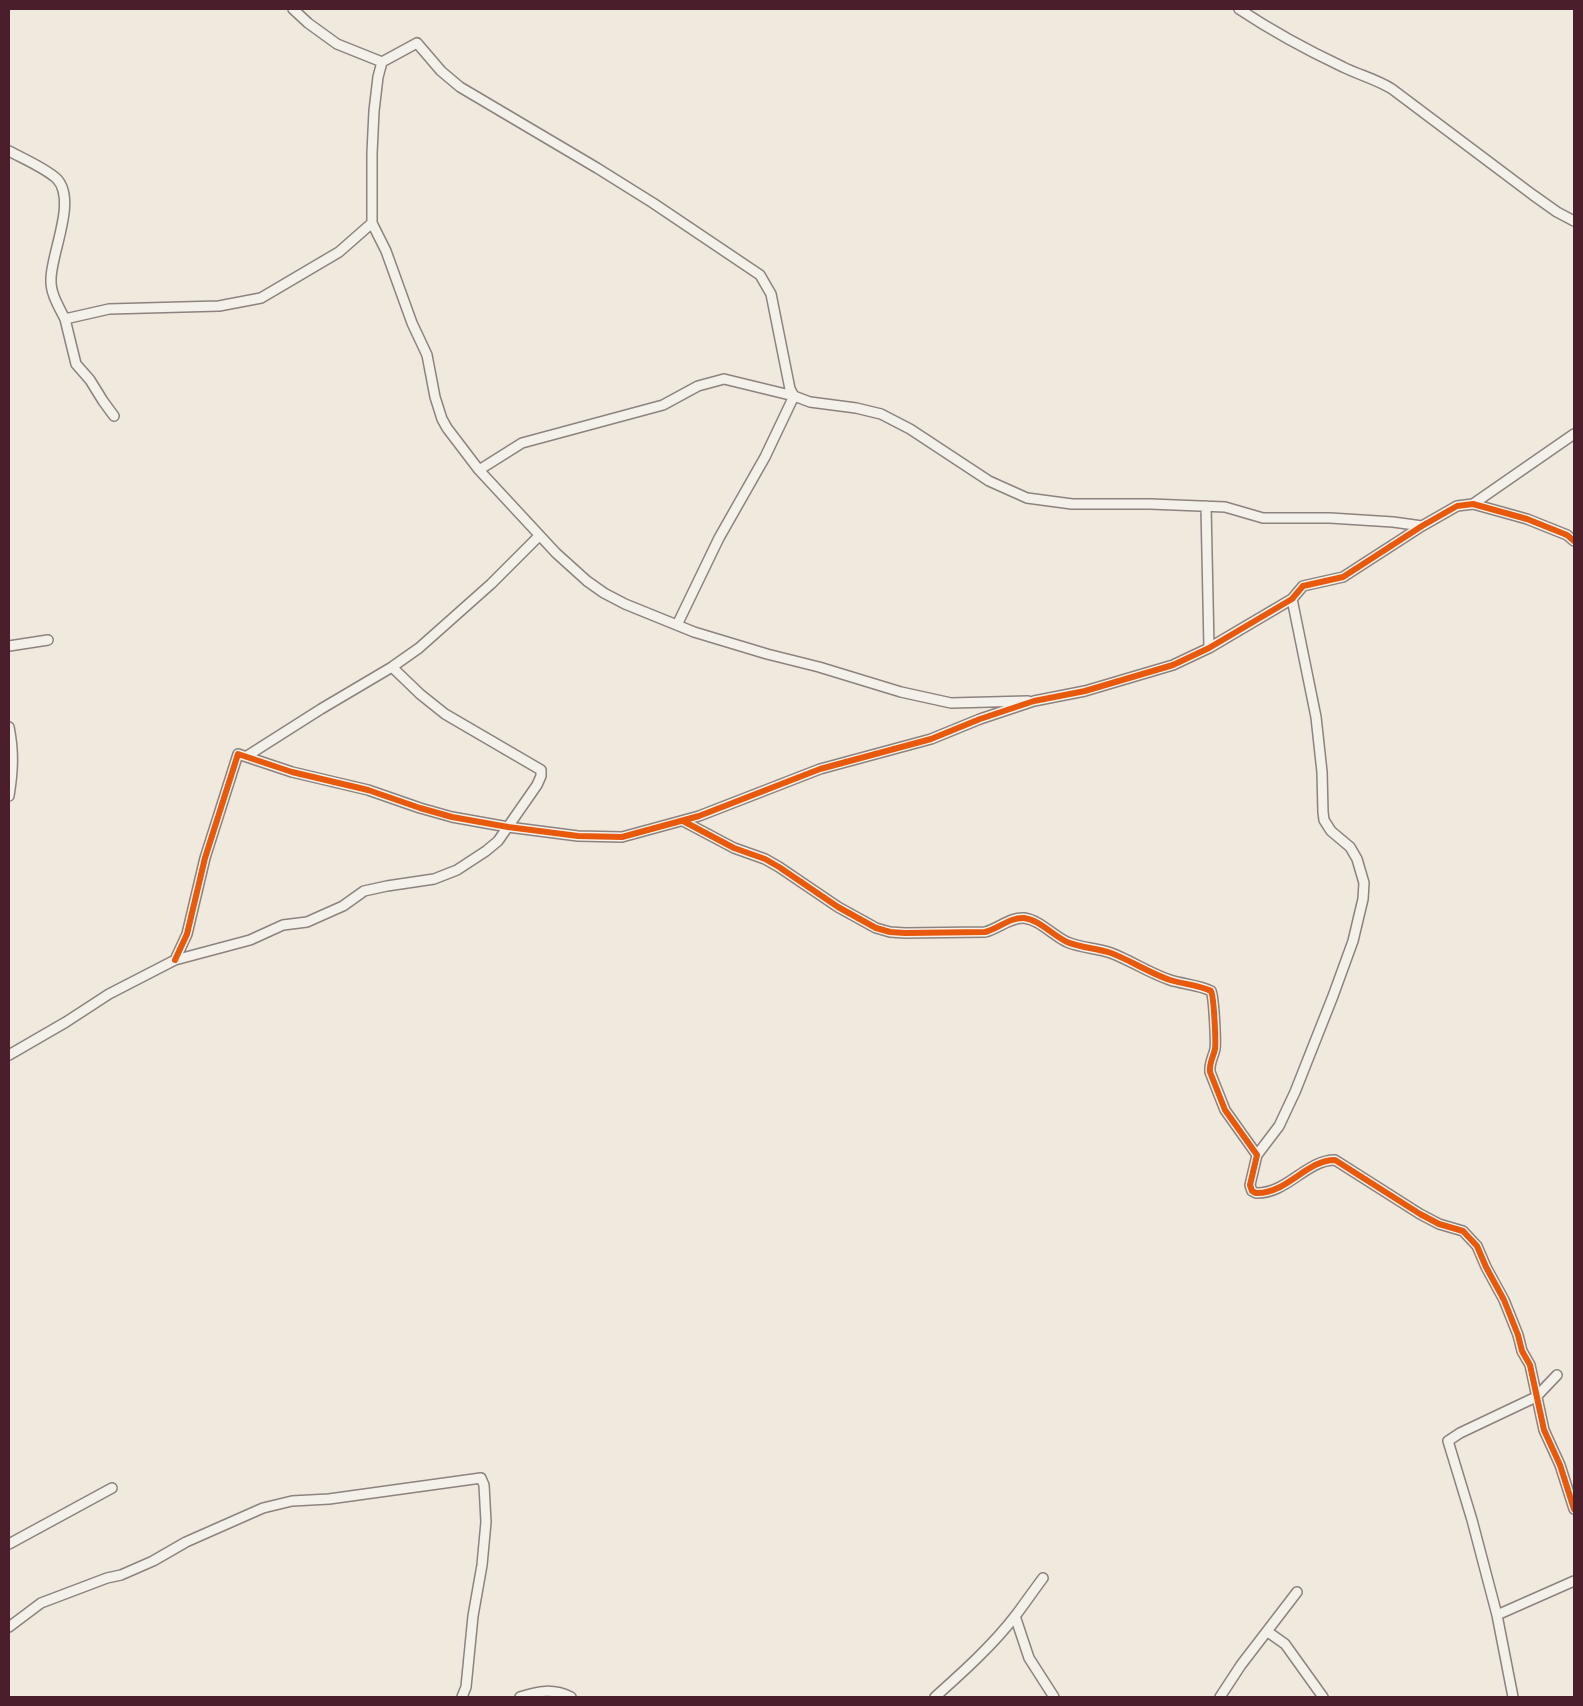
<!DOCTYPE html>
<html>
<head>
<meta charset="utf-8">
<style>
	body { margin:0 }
	#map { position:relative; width:1583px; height:1706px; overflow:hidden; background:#efe9de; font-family:Dekko,sans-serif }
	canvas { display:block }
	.frame { position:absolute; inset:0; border:10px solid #4a1f2b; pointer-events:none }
</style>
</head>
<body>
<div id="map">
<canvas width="1583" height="1706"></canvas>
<div class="frame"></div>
</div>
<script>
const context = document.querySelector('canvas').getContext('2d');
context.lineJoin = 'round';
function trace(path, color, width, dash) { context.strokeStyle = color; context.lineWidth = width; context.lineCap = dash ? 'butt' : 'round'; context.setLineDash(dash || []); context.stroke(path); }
const street = new Path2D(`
	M293,9l15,14 29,21 45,18 -4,15 -4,34 -2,42v70l14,28 26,72 15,32 8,42 7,22 5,9 32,42 77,83 31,28 17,12 21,11 69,28 73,22 52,13 82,25 50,11 77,-2
	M1239,9c33,22 68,41 104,58 16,8 33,12 49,22l141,106 24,17 17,9
	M382,62l35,-19 24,28 19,16 137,81 56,35 107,72 11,19 19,95 4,7 16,6 46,6 25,6 29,15 79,52 38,17 45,6h78l75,3 38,11h67l63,4 29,4
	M9,151c15,8 34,16 47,27 22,21 -5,75 -5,101 -1,14 8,28 14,40
	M114,416l-11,-15 -13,-21 -14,-16 -11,-45 44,-10 110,-3 42,-8 78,-46 33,-29
	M479,470l43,-27 141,-38 35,-19 26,-7 70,17 -29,61 -46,81 -42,87
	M1473,504l101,-70
	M1206,506l3,142
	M9,646l39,-6
	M9,727c5,25 4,44 0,69
	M247,756l74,-47 71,-42 27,-19 72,-64 48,-48
	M683,821l51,27 31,11 14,8 59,40 38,21 14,4 15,1 80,-1c13,-3 25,-15 39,-14 16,2 28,17 43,24 14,6 30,6 44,11 21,8 38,20 59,27 12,4 30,5 41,11 3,6 5,51 4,58 -2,9 -6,14 -5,23l15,38 32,45 -7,30 2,6 4,2c31,1 50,-33 79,-33l85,54 19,10 24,7 14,15 9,21 18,33 14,35 4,16 8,14 14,65 16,35 14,44
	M175,960l12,-26 18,-76 33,-104 54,18 76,18 52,18 32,9 56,10 70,9 44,1 77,-21 121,-47 111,-30 49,-20 54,-18 51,-10 88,-26 36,-17 83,-49 11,-13 40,-9 79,-51 35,-20 16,-2 54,15 40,16 7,6
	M9,1055l57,-33 43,-28 66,-34 75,-20 33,-15 24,-3 36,-16 21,-15 23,-5 47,-7 23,-9 29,-19 12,-10 39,-56 4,-9v-6l-96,-56 -25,-20 -28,-27
	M1257,1155l22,-29 16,-34 38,-96 20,-55 10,-42 1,-16 -7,-24 -7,-12 -19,-16 -7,-11 -1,-8 -1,-40 -6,-55 -24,-118
	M9,1544l103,-56
	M1497,1615l77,-34
	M1015,1616l14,42 25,39
	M9,1627l32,-24 66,-25 14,-3 32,-14 33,-19 77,-34 29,-7 37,-2 152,-21 3,7 2,37 -4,43 -9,51 -7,71 -4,10
	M1268,1632l17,12 38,53
	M520,1697c18,-6 33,-9 51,0
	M935,1697c28,-25 58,-52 81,-82 9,-12 18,-25 27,-37
	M1220,1697l21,-32 56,-73
	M1513,1697l-16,-82 -25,-95 -24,-79 12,-8 76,-36 21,-22`);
trace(street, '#8d827f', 12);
trace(street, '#f4f1ea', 9);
trace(new Path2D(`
	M683,821l51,27 31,11 14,8 59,40 38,21 14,4 15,1 80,-1c13,-3 25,-15 39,-14 16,2 28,17 43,24 14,6 30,6 44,11 21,8 38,20 59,27 12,4 30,5 41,11 3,6 5,51 4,58 -2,9 -6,14 -5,23l15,38 32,45 -7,30 2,6 4,2c31,1 50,-33 79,-33l85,54 19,10 24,7 14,15 9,21 18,33 14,35 4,16 8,14 14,65 16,35 14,44
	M175,960l12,-26 18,-76 33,-104 54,18 76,18 52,18 32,9 56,10 70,9 44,1 77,-21 121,-47 111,-30 49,-20 54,-18 51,-10 88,-26 36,-17 83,-49 11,-13 40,-9 79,-51 35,-20 16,-2 54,15 40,16 7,6`), '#e8590c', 6);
</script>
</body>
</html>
